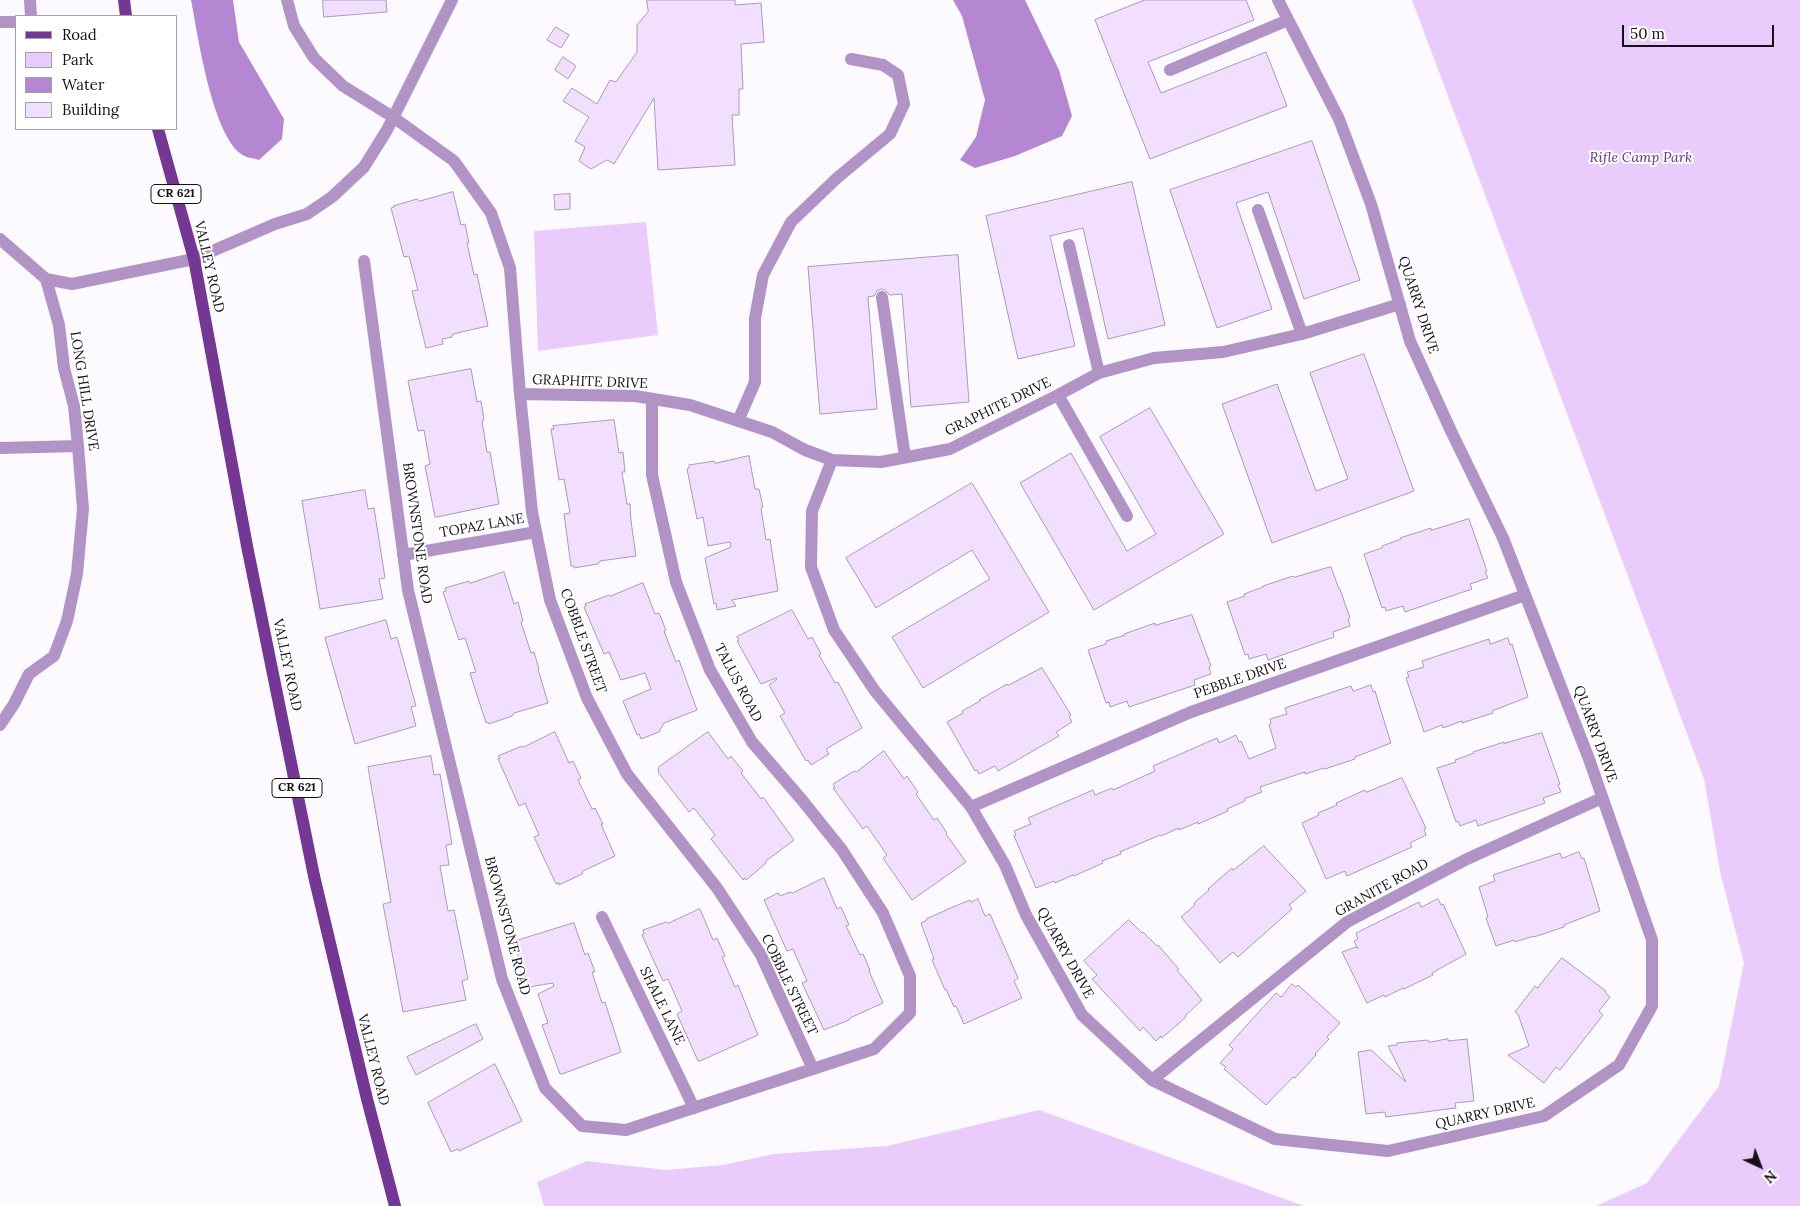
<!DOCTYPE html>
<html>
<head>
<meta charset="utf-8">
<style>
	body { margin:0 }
	#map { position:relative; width:1800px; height:1206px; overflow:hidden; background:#fcfafe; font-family:Lora,serif }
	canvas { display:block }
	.legend { position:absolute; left:15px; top:15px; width:162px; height:115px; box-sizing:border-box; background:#fff; border:1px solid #a2a0a3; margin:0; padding:6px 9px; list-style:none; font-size:15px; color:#161119 }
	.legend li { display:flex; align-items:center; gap:10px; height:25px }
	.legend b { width:25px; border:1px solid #a2a0a3 }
	.north { position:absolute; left:1735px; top:1141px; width:50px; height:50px; -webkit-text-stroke:4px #fff; paint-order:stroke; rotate:137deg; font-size:14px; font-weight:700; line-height:20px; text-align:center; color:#161119 }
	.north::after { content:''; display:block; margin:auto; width:18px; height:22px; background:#161119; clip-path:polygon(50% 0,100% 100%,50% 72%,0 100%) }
	.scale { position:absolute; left:1622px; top:25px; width:152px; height:22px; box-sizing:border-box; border:2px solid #161119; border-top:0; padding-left:6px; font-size:15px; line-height:18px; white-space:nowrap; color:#161119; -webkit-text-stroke:4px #fff; paint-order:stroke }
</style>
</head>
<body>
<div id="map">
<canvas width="1800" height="1206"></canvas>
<ul class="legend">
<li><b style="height:6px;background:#743894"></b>Road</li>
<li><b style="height:14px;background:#e9ccfb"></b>Park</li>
<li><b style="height:14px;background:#b586d2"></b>Water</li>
<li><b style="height:14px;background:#f2defe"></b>Building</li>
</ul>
<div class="north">N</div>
<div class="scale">50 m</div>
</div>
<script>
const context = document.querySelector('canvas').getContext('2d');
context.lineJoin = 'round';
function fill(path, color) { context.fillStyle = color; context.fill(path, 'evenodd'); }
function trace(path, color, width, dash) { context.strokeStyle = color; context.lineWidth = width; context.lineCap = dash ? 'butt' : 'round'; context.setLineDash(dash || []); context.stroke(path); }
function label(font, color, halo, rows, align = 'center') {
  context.font = font + ' Lora,serif'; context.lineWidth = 4; context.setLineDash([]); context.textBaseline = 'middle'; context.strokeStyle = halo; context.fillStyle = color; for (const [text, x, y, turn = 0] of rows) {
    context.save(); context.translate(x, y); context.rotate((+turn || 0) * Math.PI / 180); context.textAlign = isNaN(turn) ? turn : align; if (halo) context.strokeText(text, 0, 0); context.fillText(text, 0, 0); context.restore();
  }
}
fill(new Path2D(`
	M1412,0h388v1206h-204l51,-23 72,-97 25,-123 -23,-87 -17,-97z
	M646,222l12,113 -120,16 -4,-120z
	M1039,1110l265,96h-760l-7,-24 50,-21 79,9 57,-5 51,-11 113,-8z`), '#e9ccfb');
fill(new Path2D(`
	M191,0h42l6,42 45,77 -2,20 -23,21c-5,-2 -13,-2 -18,-6 -29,-21 -43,-118 -50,-154z
	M953,0h72l34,70 13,46 -10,20 -47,20 -40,12 -15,-8 16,-23 9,-37 -23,-84z`), '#b586d2');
const building = new Path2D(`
	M323,0h63l1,12 -63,5z
	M647,0h88v5l26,-2 3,39 -23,2 2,45h-4v26h-7l3,50 -77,5 -4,-72 -40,66 -7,-4 -16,9 -12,-8 6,-14 -10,-6 14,-24 -26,-16 9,-13 25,16 13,-24 6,2 21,-30v-27l11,-13z
	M1145,0h101l8,20 -106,42 13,31 105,-41 21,54 -137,53 -55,-139z
	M556,27l13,8 -8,13 -14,-8z
	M563,57l13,9 -8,13 -13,-9z
	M1312,141l48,139 -56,19 -36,-107 -32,11 36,106 -55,19 -47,-138z
	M1132,182l33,143 -57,14 -25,-111 -33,8 25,110 -57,13 -32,-143z
	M453,192l8,33 4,-1 4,19h-2l7,32 3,-1 11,52 -35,8 -1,3 -10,2 1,5 -17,4 -14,-57 6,-1 -9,-34 -5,1 -13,-49 3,-1 -1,-1 24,-7 2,2z
	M570,194v15l-15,1 -1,-15z
	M958,255l11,147 -58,5 -9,-113 -12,1 -5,-5 -4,-1 -4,2 -3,5 -6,1 9,112 -57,5 -12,-147z
	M1364,354l50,137 -142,52 -50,-139 55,-20 39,107 32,-12 -38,-106z
	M471,369l6,33 4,-1 3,19 -2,1 5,31h3l9,52 -62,13h-2l-10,-51 5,-2 -6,-34 -6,1 -10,-50z
	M1150,408l74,126 -130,76 -74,-127 51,-30 56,98 29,-17 -56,-97z
	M614,420l5,33 4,-1 2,20h-3l5,32h3l1,17 5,35 -36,5 -2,3 -24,4v-2h-3l-7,-52 6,-1 -6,-34 -5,1 -8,-51h3l-1,-3z
	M749,456l6,33h4l4,18 -2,1 5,32 4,-1 8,52 -46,9 4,6 -19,4 -1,-7 -2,1 -9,-46 26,-11 -1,-5 -22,4 -5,-29 -6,2 -10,-50 2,-1v-3l25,-4 1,2z
	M972,483l77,129 -126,76 -31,-51 98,-58 -18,-29 -96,58 -30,-50z
	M365,490l3,19 6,-1 11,70 -6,1 4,20 -63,10 -18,-108z
	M1469,519l18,52 -2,1 3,6 -18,6 2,5 -67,23 -2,-6 -17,5 -1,-4 -3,1 -18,-54 18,-6v-2l19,-7 -1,-1 31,-10v2z
	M1331,567l8,22h1l10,29 -2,1 2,7 -17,6 1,5 -66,23 -2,-6 -17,5 -1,-5 -3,1 -18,-53 18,-6 -1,-2 19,-7v-1l30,-10 1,1z
	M504,572l10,32 4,-2 5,19 -2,1 10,31 3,-1 5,17h-1l10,34 -34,10 -2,3 -23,8 -1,-2 -2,1 -16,-50 6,-1 -11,-34 -6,2 -16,-48 3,-1 -1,-3 24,-7 1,2z
	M643,583l12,31 4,-1 7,17 -2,1 12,31 3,-2 18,50 -33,13 -5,9 -18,7 -2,-5 -2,1 -14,-34 28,-12 -6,-16 -24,7 -12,-28 -5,2 -20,-47 2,-1 -1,-2 24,-9 1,1z
	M792,610l16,29 4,-2 9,17 -2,1 16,28 3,-1 24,46 -36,21 3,5 -18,11 -3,-5 -2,1 -26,-45 5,-3 -16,-28 8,-6 -1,-1 -15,6 -24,-43 2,-1 -2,-3z
	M1192,615l19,51 -2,1 2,7 -17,6 1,5 -66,22 -2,-6 -17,6 -1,-5 -3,1 -18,-53 18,-6v-3l19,-6 -1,-1 31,-11v2z
	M386,620l5,19 6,-2 19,69 -5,1 5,19 -61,18 -30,-106z
	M1508,638l2,7 2,-1 16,53 -36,14 1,2 -31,10v-2l-19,7 -1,-3 -18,7 -18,-54 3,-1 -2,-5 17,-5 -2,-6 67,-22 1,5z
	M1042,668l29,47 -2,1 3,6 -16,10 3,4 -61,35 -3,-5 -16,8 -2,-4 -2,1 -28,-49 16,-9 -1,-2 18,-10 -1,-1 28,-16 1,1z
	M1371,685l2,7 2,-1 16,52 -36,14v2l-30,10 -1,-1 -19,6v-2l-45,15 2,5 -18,7 1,2 -18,8 1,2 -30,13v-2l-19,8v-2l-18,8 -1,-1 -40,17 1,2 -19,7 1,2 -29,13 -1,-1 -18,8 -1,-2 -18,7 -22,-52 2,-1 -2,-4 17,-7 -3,-6 65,-28 2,5 17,-7 1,2 42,-19 -2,-5 64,-28 2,5 17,-8 3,7 2,-1 8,18 27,-11 -7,-23 2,-1 -1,-5 17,-5 -2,-6 66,-22 2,5z
	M555,732l14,31 4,-2 8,17 -3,2 14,29 3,-1 8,16h-2l14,32 -32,15 -1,3 -23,11v-2l-3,1 -22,-47 5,-2 -14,-32 -6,3 -21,-47 2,-1 -2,-2 24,-10 1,1z
	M708,732l20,27 3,-3 12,15 -2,2 20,26 2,-2 31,43 -28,21 -1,3 -19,16 -1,-2 -2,2 -32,-41 4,-4 -21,-27 -5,4 -31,-40 1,-2 -1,-2z
	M1542,733l18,51 -2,1 3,7 -18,6 2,5 -67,23 -2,-6 -16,6 -2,-5 -2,1 -19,-54 19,-6 -1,-2 19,-7 -1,-1 31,-10v1z
	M884,751l20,28 3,-3 11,16 -2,2 18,26 3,-2 10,15 -1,1 20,28 -54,38 -29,-42 4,-3 -20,-29 -4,3 -30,-41 2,-1 -2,-3 21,-13 2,1z
	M431,756l3,19 6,-1 12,70 -6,1 3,20 -9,1 8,45 6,-1 14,69 -6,2 4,19 -63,12 -20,-108 8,-2 -23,-135z
	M1402,778l24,50 -2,1 2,6 -16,8 2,4 -65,29 -2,-5 -19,8 -24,-56 17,-8 -1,-2 19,-8 -1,-2 29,-13 1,2z
	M1264,846l42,45 -17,14 3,4 -54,48 -5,-5 -13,11 -39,-46 14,-12 -1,-2 15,-13 -1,-1 24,-21 1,2z
	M1579,852l3,7 2,-1 16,53 -36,14v2l-30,10v-1l-19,6 -1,-2 -18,6 -10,-28 2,-1 -9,-30 16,-6 -2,-6 67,-22 2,5z
	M824,878l13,31 4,-2 8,18 -3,1 14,29 3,-1 7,16 -1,1 14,32 -33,15 -1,2 -25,10 -22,-47 5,-2 -14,-32 -6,2 -23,-51 14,-7 2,3 10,-4 2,1z
	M978,899l7,17 5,-2 28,64 -4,3 8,17 -58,26 -8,-18 -2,1 -8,-18 -1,1 -13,-30 2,-1 -13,-36 6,-3 -1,-1 27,-12 17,-7 1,2z
	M1438,899l3,6 2,-1 23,50 -34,19 1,2 -29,14 -1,-1 -18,9 -1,-2 -17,8 -25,-51 14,-5 2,2 -4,-8 4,-2 -2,-6 63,-31 2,5z
	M700,909l13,31 4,-2 8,18 -3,1 13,30 3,-2 20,50 -58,26h-2l-21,-47 5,-3 -14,-32 -5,2 -21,-46 2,-1 -1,-4 23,-8 2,1z
	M1129,920l13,13 1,-1 14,14 1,-1 21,24 -2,1 25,30 -17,16 1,1 -24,21 -1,-2 -5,5 -13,-14 -3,4 -48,-52 5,-4 -13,-14z
	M574,923l11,32 3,-2 7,19h-3l10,31 3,-1 16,50 -59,22h-2l-18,-49 6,-2 -10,-29 16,-8 -1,-3 -24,4 -15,-43 2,-1v-2z
	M1562,958l44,33 -1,1 5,5 -11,14 4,4 -43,55 -4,-3 -12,16 -36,-28 21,-9 -11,-32 -3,-2 20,-26 2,2z
	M1292,984l4,3 2,-2 42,38 -13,14 2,2 -14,15 1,1 -21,23 -2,-1 -27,28 -42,-36 2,-2 -6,-4 13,-14 -4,-4 47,-52 5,4z
	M476,1024l7,15 -67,36 -9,-18z
	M1448,1039v2l19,-2 7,62 -19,2 1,5 -70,9 -1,-5 -19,2 -8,-62 13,-2 35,32 -18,-36 9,-1v-2l31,-3 1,2z
	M495,1064l27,57 -63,30 -1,-2 -7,3 -23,-49z`);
fill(building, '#f2defe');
trace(building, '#a89cb1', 1);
trace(new Path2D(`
	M30,0l1,16
	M287,0l7,26 20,32 29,28 50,31 61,44 37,52 19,55 10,126 12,118 18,88 37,98 40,76 90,114 44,67 52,114
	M0,22h16
	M1170,70l118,-50
	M1258,210l44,124
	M0,239l46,40 26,5 122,-25 81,-35 32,-10 25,-17 32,-30 23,-37 65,-130
	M1069,245l30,128
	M364,261l44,329 94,389 43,109 37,38 44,4 248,-81 36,-36v-37l-27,-63 -41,-63 -40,-50 -50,-58 -42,-72 -34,-88 -24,-107v-76
	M882,297l23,160
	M520,394l115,2 55,9 82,27 33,18 27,10 49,2 69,-13 108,-54 41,-22 55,-15 69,-6 79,-18 98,-30
	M1058,395l69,121
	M738,421l17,-39v-64l8,-43 28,-53 46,-44 53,-44 14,-30 -6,-29 -15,-10 -32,-6
	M0,448l78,-2
	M832,460l-20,51 -1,56 23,63 41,61 96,116 34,58 21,50 56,100 70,65 123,59 113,12 156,-35 75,-51 33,-59v-66l-63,-181 -86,-221 -52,-107 -41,-90 -39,-137 -32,-85 -61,-119
	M403,555l133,-23
	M0,725l14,-21 15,-30 25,-18 13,-35 10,-47 6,-65 -5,-63 -4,-40 -10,-38 -5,-43 -13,-46
	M971,807l220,-95 334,-117
	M602,917l92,191
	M1152,1080l195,-158 120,-63 135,-61`), '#b293c6', 12);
trace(new Path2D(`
	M124,0l2,16
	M158,129l36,130 53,287 67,330 53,223 28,107`), '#743894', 12);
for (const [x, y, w] of [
	[176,194,50],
	[297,788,50]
]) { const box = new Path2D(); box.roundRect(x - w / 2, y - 9.5, w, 19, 4); context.fillStyle = '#fff'; context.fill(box); trace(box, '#161119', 1); }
label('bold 12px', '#161119', null, [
	["CR 621",176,194],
	["CR 621",297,788]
]);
label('italic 14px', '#672c85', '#fff', [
	["Rifle Camp Park",1641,158]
]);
label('14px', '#161119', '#fff', [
	["VALLEY ROAD",209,267,77],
	["QUARRY DRIVE",1418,305,72],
	["GRAPHITE DRIVE",590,382,2],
	["LONG HILL DRIVE",84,391,81],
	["GRAPHITE DRIVE",998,407,-26],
	["TOPAZ LANE",482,526,-10],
	["BROWNSTONE ROAD",417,533,82],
	["COBBLE STREET",583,641,70],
	["VALLEY ROAD",287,665,78],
	["PEBBLE DRIVE",1240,679,-19],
	["TALUS ROAD",738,683,62],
	["QUARRY DRIVE",1595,734,70],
	["GRANITE ROAD",1382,888,-29],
	["BROWNSTONE ROAD",507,926,75],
	["QUARRY DRIVE",1065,953,61],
	["COBBLE STREET",789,985,64],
	["SHALE LANE",662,1006,64],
	["VALLEY ROAD",373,1060,76],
	["QUARRY DRIVE",1485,1114,-13]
]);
</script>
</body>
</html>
